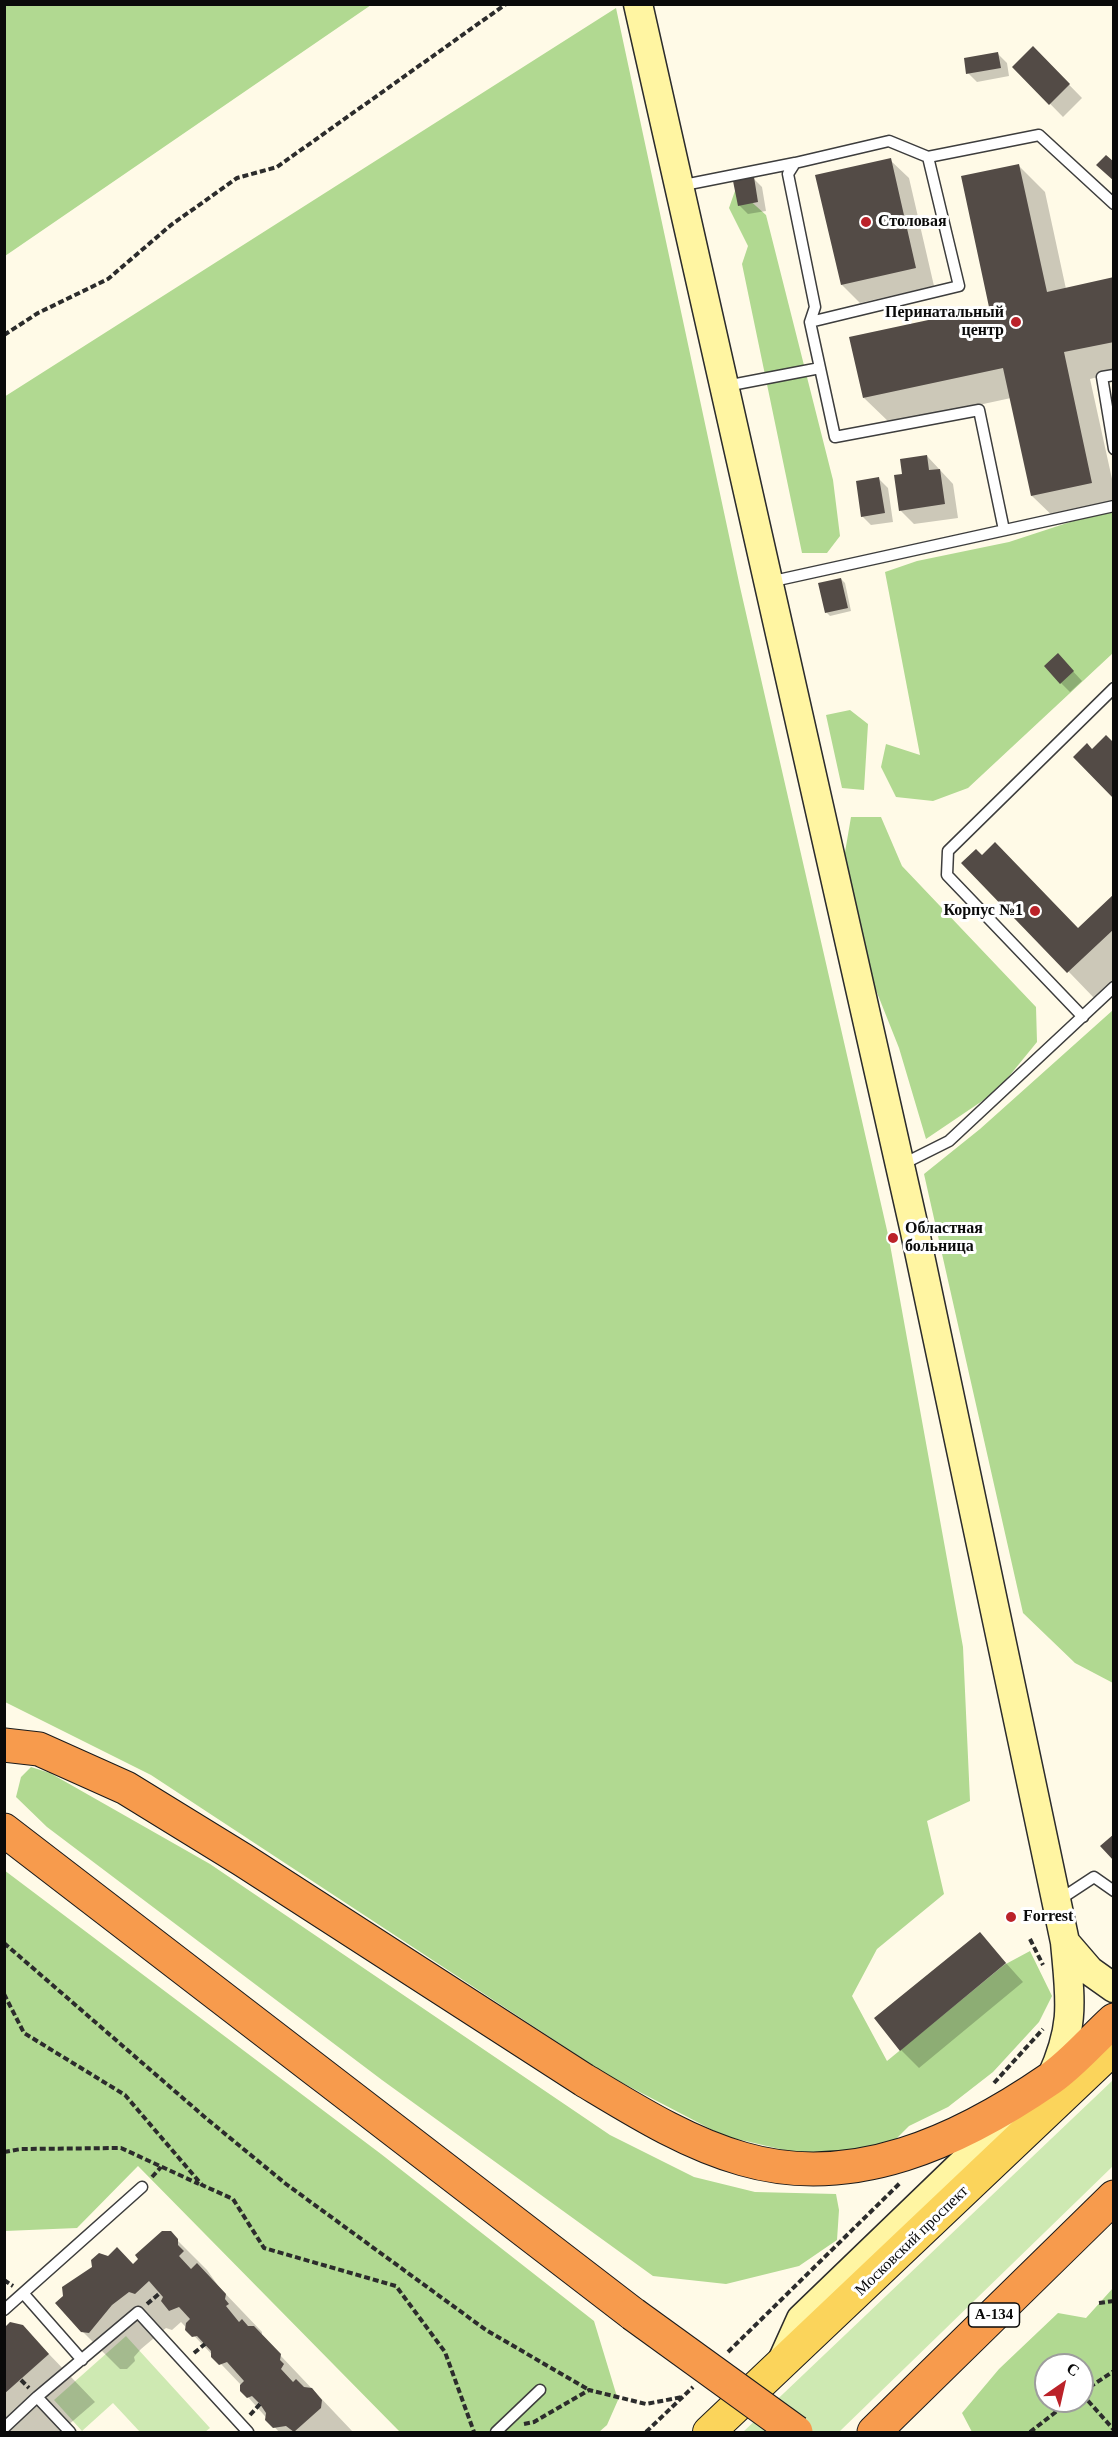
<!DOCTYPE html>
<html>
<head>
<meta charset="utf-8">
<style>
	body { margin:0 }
	#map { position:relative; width:1118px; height:2437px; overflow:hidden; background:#fffae7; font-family:Georgia,serif }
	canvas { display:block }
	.frame { position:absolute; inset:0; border:6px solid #0a0a0a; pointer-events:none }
	.north { position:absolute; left:1034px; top:2353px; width:60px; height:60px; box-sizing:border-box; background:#fff; border:2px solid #9d9d9d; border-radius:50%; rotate:34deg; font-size:16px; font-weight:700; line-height:24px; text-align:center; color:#0a0a0a }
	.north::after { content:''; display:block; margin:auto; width:21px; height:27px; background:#bb2229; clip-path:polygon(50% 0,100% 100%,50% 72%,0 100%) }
</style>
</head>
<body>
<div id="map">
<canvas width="1118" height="2437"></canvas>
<div class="frame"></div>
<div class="north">С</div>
</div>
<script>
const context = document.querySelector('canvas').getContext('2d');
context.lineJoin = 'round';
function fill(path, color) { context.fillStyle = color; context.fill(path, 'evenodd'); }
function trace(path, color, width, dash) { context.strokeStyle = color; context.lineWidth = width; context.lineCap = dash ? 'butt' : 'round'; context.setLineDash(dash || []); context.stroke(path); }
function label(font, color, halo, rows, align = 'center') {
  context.font = font + ' Georgia,serif'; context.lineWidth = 6; context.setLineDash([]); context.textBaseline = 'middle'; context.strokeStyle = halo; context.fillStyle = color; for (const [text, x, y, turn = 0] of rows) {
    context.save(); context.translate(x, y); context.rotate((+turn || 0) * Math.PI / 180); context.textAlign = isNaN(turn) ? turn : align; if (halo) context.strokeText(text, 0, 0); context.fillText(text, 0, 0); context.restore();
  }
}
fill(new Path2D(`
	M1113,2080v86l-274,266h-96z
	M126,2336l84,92 -5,4h-65l-27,-29 -31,28 -28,-31z`), '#cee9b2');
fill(new Path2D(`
	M5,4h366v1l-366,251z
	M616,8l124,579 149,652 74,408 7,154 -43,20 17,73 -67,55 -25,47 35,65 117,-96 26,-14 22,45 -13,26 -46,50 -45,35 -39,19 -19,19 -43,7 -50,1 -73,-17 -115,-60 -458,-301 -146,-73 -1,-1305z
	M736,188l30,27 67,265 7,56 -13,17h-25l-60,-289 6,-18 -19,-38z
	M1113,508v145l-145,135 -35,13 -37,-4 -15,-30 5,-23 34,11 -35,-183 32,-11 92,-19z
	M850,710l18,14 -4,66 -22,-2 -16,-73z
	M851,817h30l21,49 134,141 1,35 -40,49 -71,48 -27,-91 -29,-73 -27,-111z
	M1113,1010v673l-38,-20 -52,-50 -99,-439 56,-45z
	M31,1767l19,6 160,91 400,271 84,42 61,15 81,2 3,16 -2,30 -38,26 -73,18 -73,-8 -271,-196 -335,-253 -31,-30 5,-20z
	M4,1870l377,284 213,167 24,79 -11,25 -8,7h-199l-262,-266 -61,62 -72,3z
	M1113,2288v144h-141l-10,-19 37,-44 59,-56 28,5zM1046,2365h36v36h-36z`), '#b1d991');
fill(new Path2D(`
	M1033,48l49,50 -19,19 -49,-50z
	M998,54l9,9 2,13 -32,6 -9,-9z
	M890,160l19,18 25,108 -74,17 -18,-18z
	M1018,165l27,27 21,97 48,-10v94l-24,6 24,109v22l-55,12 -27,-26 -21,-98 -120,26 -27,-26 127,-90z
	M753,178l9,9 4,24 -18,3 -9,-9z
	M927,456l26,28 5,34 -44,6 -13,-13 3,-36z
	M879,479l9,9 5,34 -22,3 -9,-9z
	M841,579l4,4 6,28 -21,5 -4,-4z
	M1058,655l24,26 -12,11 -9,-9z
	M964,863l115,67 35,-34v85l-19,18z
	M980,1934l43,48 -104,86 -18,-18z
	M170,2233l37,37 12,17 43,45v4l91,96h-74l-31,-35 -6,-11 -61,-64 -9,8 -6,-2 -25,21 -7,8 1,4 -8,8h-7l-38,-38 52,-66z
	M22,2326l73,76 -35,30h-56v-102z`), '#0003');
fill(new Path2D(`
	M1033,46l37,38 -21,21 -37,-38z
	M998,52l3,16 -35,6 -2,-16z
	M1106,155l8,7v19l-18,-16z
	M891,158l25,110 -75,17 -26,-110z
	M1019,164l28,128 67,-15v65l-50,10 28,131 -61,13 -28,-128 -140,30 -14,-61 140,-30 -28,-131z
	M754,177l4,25 -20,4 -5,-25z
	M927,455l2,15 11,-1 5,35 -46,7 -5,-36 8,-1 -2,-15z
	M879,477l6,36 -24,4 -5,-36z
	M841,578l7,30 -23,5 -7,-30z
	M1058,653l16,18 -14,13 -16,-18z
	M1106,735l8,8v56l-41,-42 14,-14 5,6z
	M995,842l83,86 36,-34v35l-47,44 -106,-110 15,-14 6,6z
	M1114,1834v27l-14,-15z
	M980,1932l26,31 -106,88 -26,-33z
	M162,2231h9l7,8v6l6,6 -5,5 12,13 6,-6 29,31 -1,5 4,5 -3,2 13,16 3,-3 6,7h6l27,28 -1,6 4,4 -3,5 12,13 3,-3 8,8 8,1 10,12 -1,8 -27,24 -8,-6 -13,2 -8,-8 1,-7 -6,-9 -8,-8 -5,2 -7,-7v-6l4,-4 -17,-19 -8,3 -8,-8v-6l-14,-15 -5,1 -7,-7 1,-7 4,-4 -11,-12 -10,4 -8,-10 2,-4 -14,-16 -14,13 -6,-2 -17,13 -23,28 -8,-1 -26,-29 8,-7 -1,-9 30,-20 -1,-7 8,-7 9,3 9,-9 16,17 5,-5 -3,-4z
	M10,2322l13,3 26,29 -45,40v-66z`), '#534b46');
const lane = new Path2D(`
	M928,157l-39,-16 -94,22 -7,11 27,133 -5,15 25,115 144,-27 25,120
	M679,186l116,-23
	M810,322l149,-36 -31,-129 111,-22 75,69
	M1114,375l-12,2 12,72
	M726,386l94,-18
	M769,582l345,-76
	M1083,1017l-136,-142 1,-24 166,-163
	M901,1165l48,-24 165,-154
	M1059,1900l35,-23 20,14
	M23,2293l59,67
	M4,2310l138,-123
	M37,2397l33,35
	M4,2428l33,-31 101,-85 110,120
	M496,2432l44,-42`);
const secondary = new Path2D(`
	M638,4l277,1228 150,710c5,57 11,82 -14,136l-250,241 -19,42
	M1065,1942l25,29 24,17`);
const primary = new Path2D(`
	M709,2432l405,-384`);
const highway = new Path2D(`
	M4,1745l35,4 87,39 117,72 341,220c50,30 102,63 159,79 110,32 217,-18 307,-80 23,-16 43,-40 64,-59
	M4,1830l629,484
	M874,2432l240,-235`);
trace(lane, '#3d3d3d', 13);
trace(secondary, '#2c2c2c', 31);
trace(primary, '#1b1b1b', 34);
trace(highway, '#1b1b1b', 35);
trace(new Path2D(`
	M4,335l34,-22 70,-34 63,-54 66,-47 40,-11 229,-163
	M1030,1939l13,26
	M4,1943l203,176 79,65 200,146 103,60
	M4,1994l20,39 101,62 77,90 31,14 31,49 132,38 49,66 29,80
	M994,2083l49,-54
	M4,2152l17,-3 100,-1 78,36
	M152,2177l9,-10
	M4,2280l9,6
	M1099,2303l15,-2
	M147,2304l13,-11
	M728,2352l172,-169
	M194,2353l11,-9
	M21,2380l8,8
	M1082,2392l32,-21
	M1082,2394l32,36
	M250,2415l10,-11
	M524,2424l10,-2 55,-32 57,14 36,-7
	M646,2432l47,-45
	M1030,2432l40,-31`), '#2c2c2c', 4, [6, 3]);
trace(lane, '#fff', 10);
trace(secondary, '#fff5a2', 28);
trace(primary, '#fbd45b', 32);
trace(highway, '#f79b4d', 33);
const highwayBridge = new Path2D(`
	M633,2314l163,118`);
trace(highwayBridge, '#1b1b1b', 35, []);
trace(highwayBridge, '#f79b4d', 33);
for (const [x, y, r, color] of [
	[866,222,6,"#bb2229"],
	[1016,322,6,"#bb2229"],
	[1035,911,6,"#bb2229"],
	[893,1238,6,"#bb2229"],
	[1011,1917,6,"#bb2229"]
]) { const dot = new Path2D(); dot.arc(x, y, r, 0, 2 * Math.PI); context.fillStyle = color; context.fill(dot); trace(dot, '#fff', 2); }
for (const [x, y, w] of [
	[994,2315,51]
]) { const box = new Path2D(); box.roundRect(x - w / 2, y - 12, w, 24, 4.5); context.fillStyle = '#fff'; context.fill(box); trace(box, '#0a0a0a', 1.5); }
label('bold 15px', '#0a0a0a', null, [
	["А-134",994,2315]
]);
label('bold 16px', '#0a0a0a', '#fff', [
	["Столовая",878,222],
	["Перинатальный",1004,313,"right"],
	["центр",1004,331,"right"],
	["Корпус №1",1023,911,"right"],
	["Областная",905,1229],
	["больница",905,1247],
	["Forrest",1023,1917]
], 'left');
label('16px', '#0a0a0a', '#fff', [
	["Московский проспект",912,2241,-44]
]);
</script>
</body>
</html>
